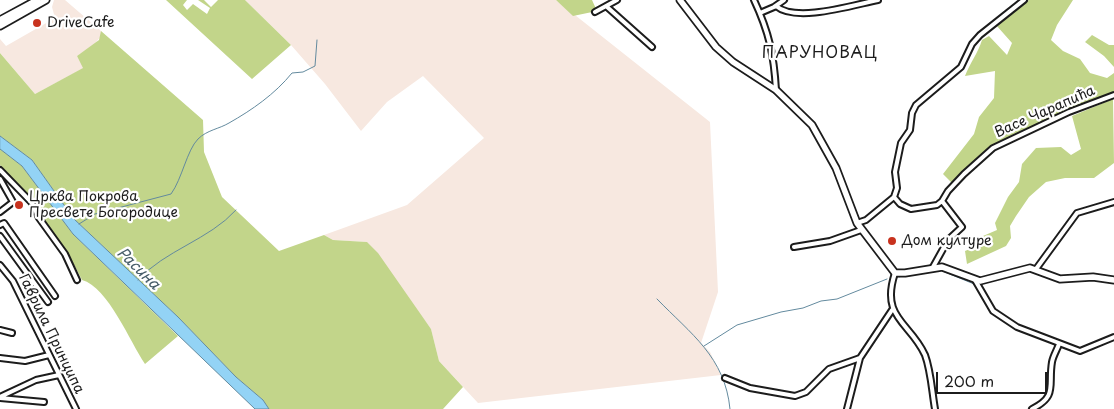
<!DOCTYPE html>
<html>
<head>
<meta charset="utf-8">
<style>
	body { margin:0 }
	#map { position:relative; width:1114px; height:409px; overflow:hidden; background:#fff; font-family:"Playpen Sans",sans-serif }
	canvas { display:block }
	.scale { position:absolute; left:936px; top:372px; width:111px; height:22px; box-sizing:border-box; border:2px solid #1c1c1c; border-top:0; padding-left:6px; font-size:15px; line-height:18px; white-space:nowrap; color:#1c1c1c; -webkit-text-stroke:4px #fff; paint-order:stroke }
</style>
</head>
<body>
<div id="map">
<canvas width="1114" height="409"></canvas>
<div class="scale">200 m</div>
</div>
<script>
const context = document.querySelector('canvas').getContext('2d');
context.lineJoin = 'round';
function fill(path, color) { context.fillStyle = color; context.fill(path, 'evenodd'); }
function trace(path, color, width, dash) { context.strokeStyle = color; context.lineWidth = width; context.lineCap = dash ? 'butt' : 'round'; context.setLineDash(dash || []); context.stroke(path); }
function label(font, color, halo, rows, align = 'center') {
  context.font = font + ' "Playpen Sans",sans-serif'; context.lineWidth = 4.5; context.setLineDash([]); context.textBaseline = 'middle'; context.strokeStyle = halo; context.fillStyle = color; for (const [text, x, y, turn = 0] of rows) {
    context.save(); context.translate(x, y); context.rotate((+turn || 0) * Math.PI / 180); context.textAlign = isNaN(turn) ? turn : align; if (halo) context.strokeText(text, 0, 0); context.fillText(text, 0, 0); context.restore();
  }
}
fill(new Path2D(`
	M54,0h11l36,31 1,4 -9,11 -16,10 7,12 -49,26 -35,-41v-14l6,7 49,-28 -3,-11z
	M245,0h311l154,122 8,170 -17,51 9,9 11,23 -243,28 -39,-42 -8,-32 -65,-87 -33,-2 -9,-5 83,-30 77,-67 -61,-62 -36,26 -26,29 -36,-47 -34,-39z`), '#f7e8e0');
fill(new Path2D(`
	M166,0h21l-4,5 4,5 6,-6 14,10 3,-6 -12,-8h6l7,7 7,-7h27l46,45 -39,34z
	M556,0h36l5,11 -24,5z
	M1029,0h44l-16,25 -6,15 12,11 17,8 10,14 17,5 7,-5v19l-100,42 -24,14 -38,35 -9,-9 31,-40 5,-17 15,-19 1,-27 -30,5c5,-13 13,-23 17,-36l7,-4 18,19 5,-12 -16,-18z
	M101,31l102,89 1,32 18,45 57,54 45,-16 9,5 34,2 11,11 53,76 8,32 24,26 -20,22h-174l-6,-9 -27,-23 -58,-60 -104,-98 -42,-59 -32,-24v-83l35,41 48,-26 -6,-12 22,-16z
	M1092,35l17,10h5v22l-10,-11 -19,-14z
	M1113,99l1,64 -20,15h-29l-19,4 -17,15 -13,19 -6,10 1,12 -5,8 -39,18 -2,-13 17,-7 1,-8 14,-6 -2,-7 13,-26 11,-15 3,-18 14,-16 25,-1 10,8 10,-6 -9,-33z
	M0,149l22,17 51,68 105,102 -33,28c-15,-22 -37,-77 -63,-84l-11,-21 -30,-42 -7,-15 -34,-37z`), '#c2d58a');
const water = new Path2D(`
	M0,136l32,24 42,59 104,98 58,60 27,23 6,9h-14l-182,-175 -51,-68 -22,-17z`);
fill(water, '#93d3f5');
trace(water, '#638a9e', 1);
trace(new Path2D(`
	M79,224l16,-10 76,-20c11,-15 16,-44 27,-55 9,-9 21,-10 31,-16 23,-13 46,-29 63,-50l11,-1 12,-6 2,-26
	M940,270l34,14
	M899,277l7,-2
	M138,280c27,-30 71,-40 98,-70
	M657,299c34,35 68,58 73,110
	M704,346l33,-21 44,-13 22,-4 18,-7 16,-2 50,-20`), '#638a9e', 1);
const street = new Path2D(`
	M754,0c15,32 20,55 22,90
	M606,6l46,41
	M776,6c20,17 77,-1 102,-6
	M595,12l22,-12
	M760,13l14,-6 10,-7
	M0,170l32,33 7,15 26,36 12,26
	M0,179l13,23 -13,10
	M894,197l6,7 11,5 26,-4 5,-4 6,-10 16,-17 29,-26 76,-36 45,-17
	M857,223l9,-3 28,-23 3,-9 -2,-16 6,-29 9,-13 2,-17 4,-8 45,-38 11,-23 8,-9 44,-35
	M0,225l4,-2 51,73
	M0,236l48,66
	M794,247l36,-6 31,-11
	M0,265l13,16 63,128
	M933,267l15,-27 14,-13 -20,-26
	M1036,269l41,-56 37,-11
	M895,273c-15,45 15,49 30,82 6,16 7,37 10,54
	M975,280l18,31 24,16 63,24 34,-14
	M0,330l12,3
	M0,358l25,3 24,-6
	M725,378l25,10 45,8 11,-4 23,-23 31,-11
	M0,397l36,-17 23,-5
	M0,398l44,4
	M847,409l13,-51 32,-48
	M1032,409c26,-13 16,-23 20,-47 1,-6 5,-12 7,-18`);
const secondary = new Path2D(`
	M680,0l36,47 17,15 43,28 36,35 24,43 21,55 38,50h10l37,-6 38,14 50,-13 30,11 33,-2 21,3
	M0,20l37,-20
	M0,26l46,-26`);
trace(street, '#1c1c1c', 8);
trace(secondary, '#1c1c1c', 9);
trace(street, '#fff', 4);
trace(secondary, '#fff', 5.5);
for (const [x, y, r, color] of [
	[37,23,5,"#c8321e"],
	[19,205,5,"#c8321e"],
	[892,241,5,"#c8321e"]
]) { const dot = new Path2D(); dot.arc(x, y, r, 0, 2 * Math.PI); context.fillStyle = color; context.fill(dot); trace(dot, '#fff', 2); }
label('14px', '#1c1c1c', '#fff', [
	["DriveCafe",47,23],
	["Црква Покрова",29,197],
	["Пресвете Богородице",29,213],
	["Дом културе",902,241]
], 'left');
label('14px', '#1c1c1c', '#fff', [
	["Васе Чарапића",1045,112,-24],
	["Гаврила Принципа",51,334,64]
]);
label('italic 15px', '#465c68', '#fff', [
	["Расина",138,269,44]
]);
context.letterSpacing = '1px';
label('16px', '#1c1c1c', '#fff', [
	["ПАРУНОВАЦ",820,54]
]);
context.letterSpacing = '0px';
</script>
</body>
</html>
